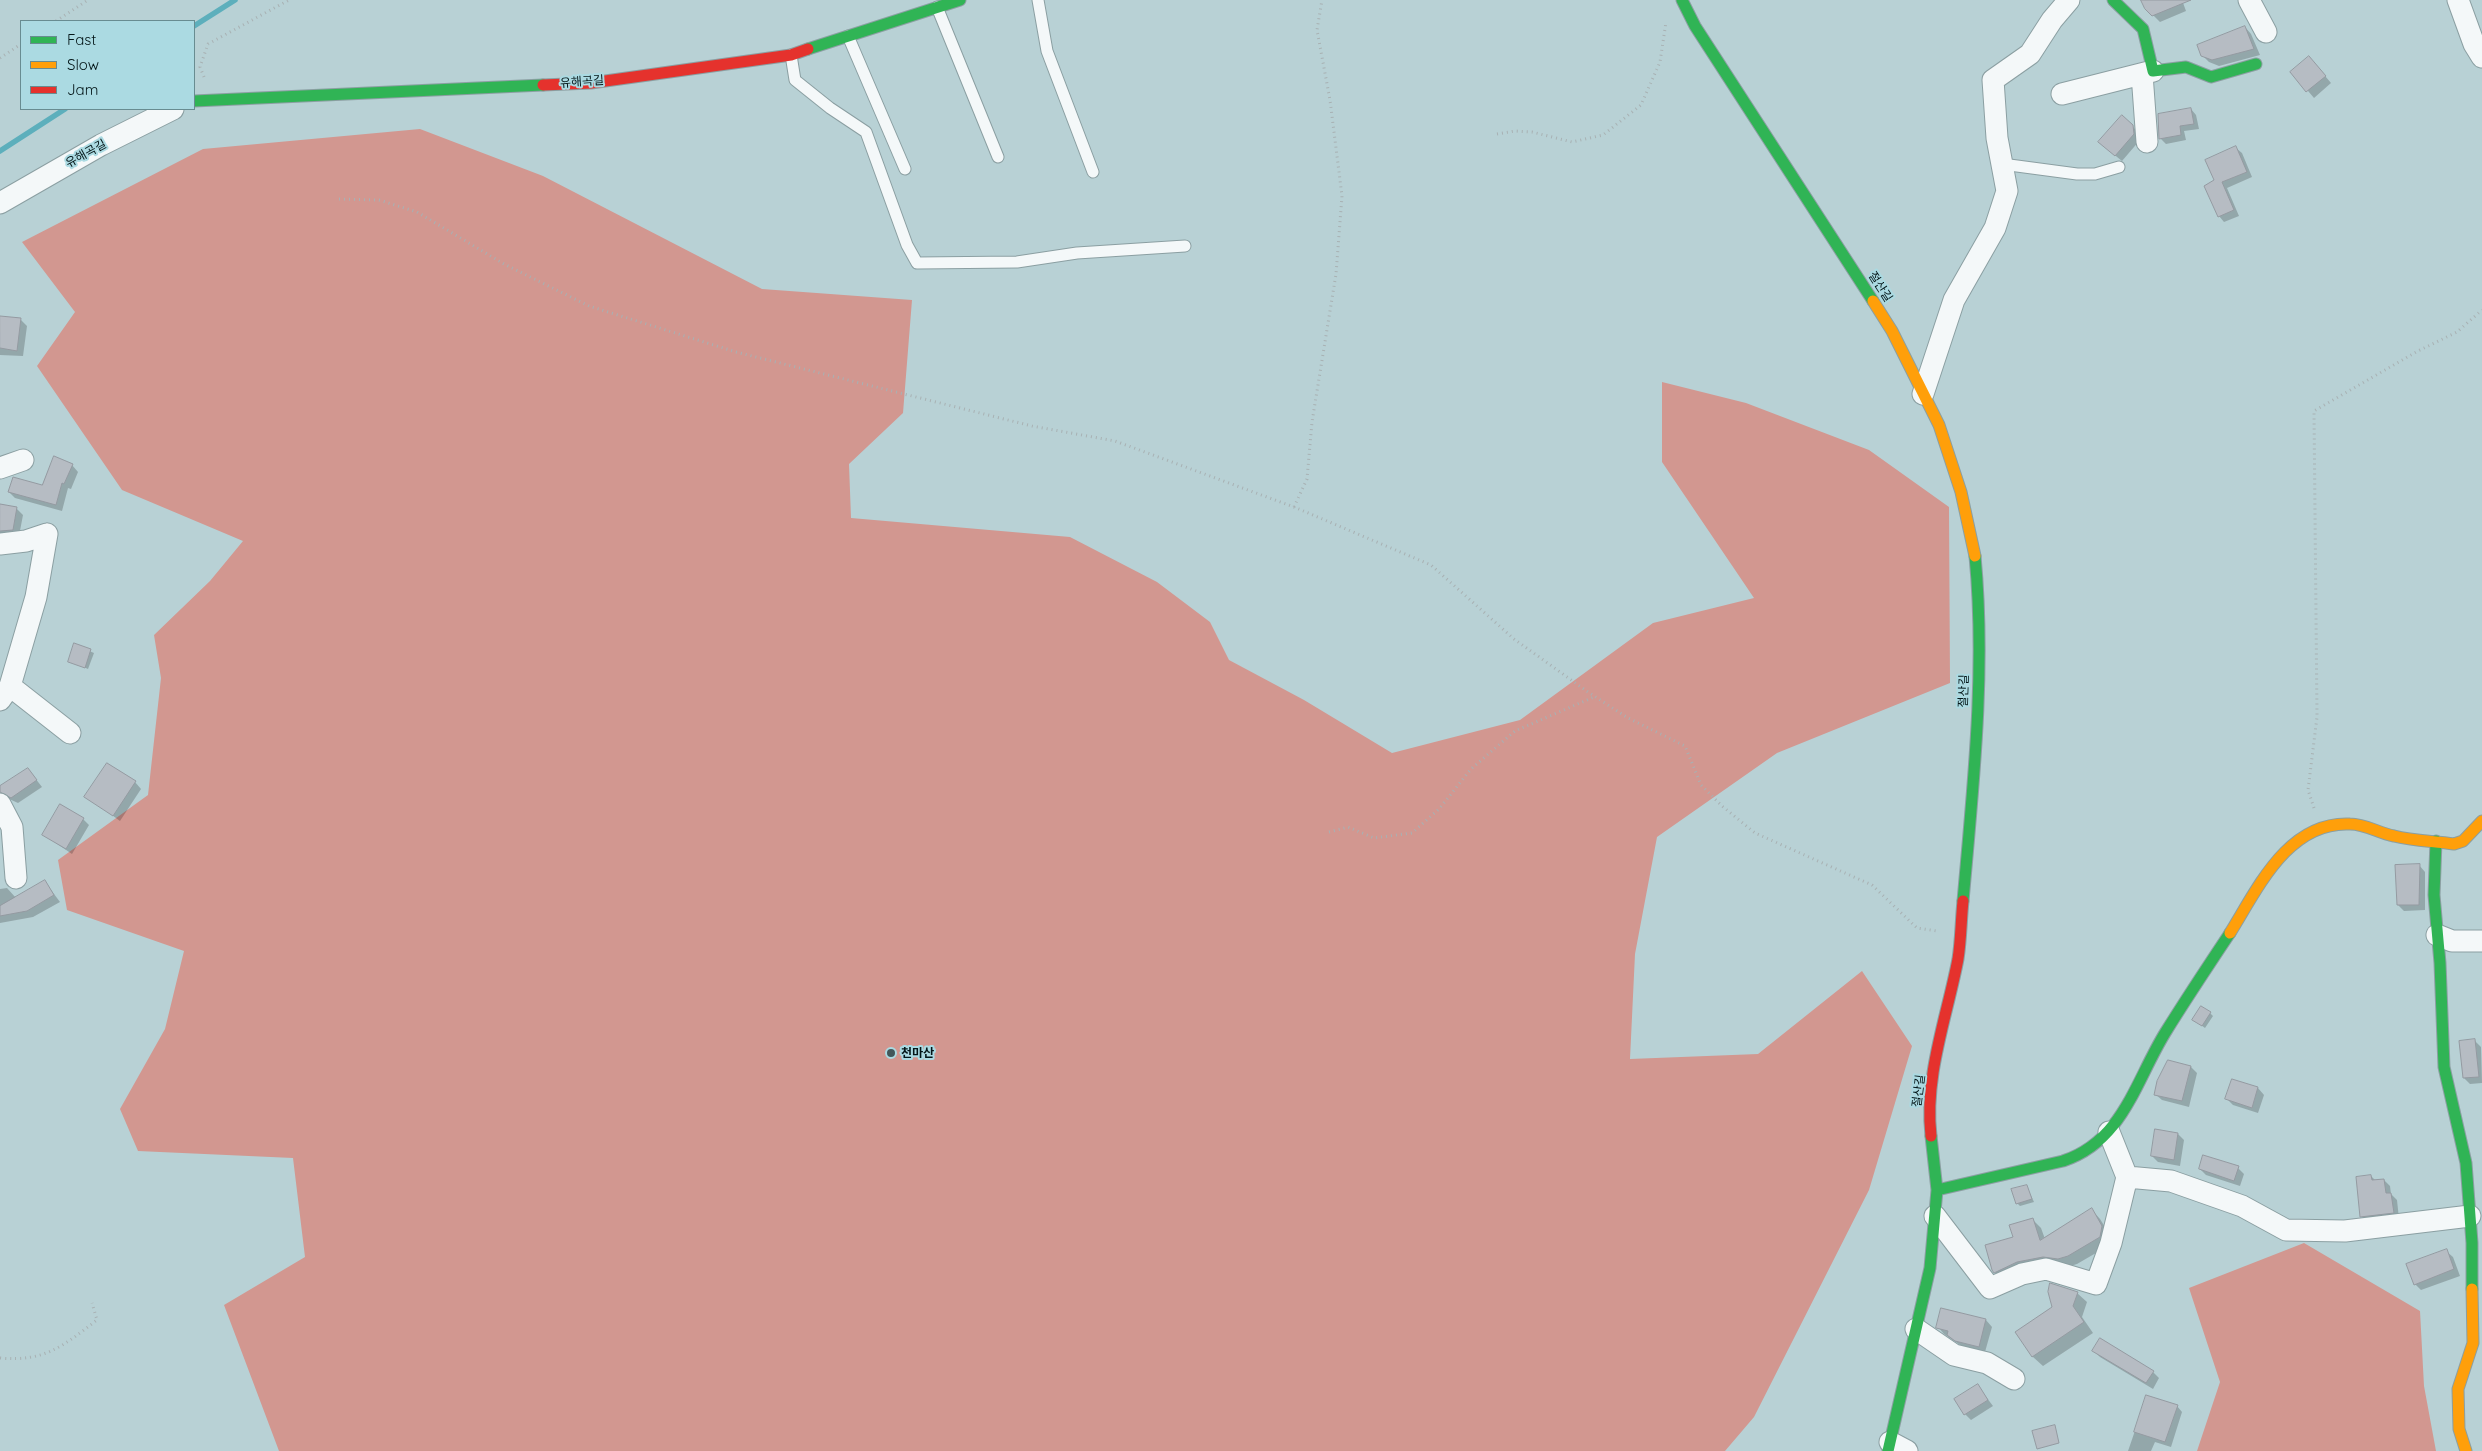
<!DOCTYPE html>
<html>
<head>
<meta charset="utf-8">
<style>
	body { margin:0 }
	#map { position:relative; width:2482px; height:1451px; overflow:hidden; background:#b8d1d5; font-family:Quicksand,sans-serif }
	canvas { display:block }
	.legend { position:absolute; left:20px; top:20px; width:175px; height:90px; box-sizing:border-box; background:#abdae2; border:1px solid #688c91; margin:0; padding:6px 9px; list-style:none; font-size:15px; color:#041618 }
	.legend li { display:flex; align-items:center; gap:10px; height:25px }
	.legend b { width:25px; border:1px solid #688c91 }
</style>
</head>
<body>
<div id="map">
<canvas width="2482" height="1451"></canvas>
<ul class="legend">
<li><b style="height:6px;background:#30b455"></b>Fast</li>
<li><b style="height:6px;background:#ff9f0a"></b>Slow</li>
<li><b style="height:6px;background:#e5322d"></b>Jam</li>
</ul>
</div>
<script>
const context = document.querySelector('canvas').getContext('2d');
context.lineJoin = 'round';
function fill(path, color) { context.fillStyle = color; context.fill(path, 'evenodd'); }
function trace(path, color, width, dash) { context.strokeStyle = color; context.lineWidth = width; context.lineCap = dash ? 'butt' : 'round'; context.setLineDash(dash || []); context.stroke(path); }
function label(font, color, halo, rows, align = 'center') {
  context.font = font + ' Quicksand,"Noto Sans KR",sans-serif'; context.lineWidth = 4; context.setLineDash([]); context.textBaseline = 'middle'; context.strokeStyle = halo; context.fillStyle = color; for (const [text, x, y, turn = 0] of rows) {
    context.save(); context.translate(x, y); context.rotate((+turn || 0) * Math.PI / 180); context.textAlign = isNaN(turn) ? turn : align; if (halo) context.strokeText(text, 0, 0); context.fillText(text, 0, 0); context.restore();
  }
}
fill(new Path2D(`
	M420,129l123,47 219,113 150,11 -9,113 -54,51 2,54 219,19 87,45 53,40 19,38 75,40 88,53 128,-33 133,-97 101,-25 -92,-136v-80l84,21 123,47 80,57 1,176 -173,70 -120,84 -22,117 -5,105 128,-5 104,-83 50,75 -43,144 -115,227 -29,34h-1446l-55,-146 81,-48 -12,-99 -155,-7 -18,-42 45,-80 19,-78 -117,-41 -9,-50 90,-65 13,-117 -7,-43 56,-54 33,-40 -121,-51 -85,-124 38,-54 -53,-70 181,-93z
	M2304,1243l116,68 4,75 12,65h-239l23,-69 -31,-94z`), '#d29790');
fill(new Path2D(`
	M2142,0h40l4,11 -26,11 -14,-14z
	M2245,27l6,7 9,21 -41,11 -10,-4 -7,-7z
	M2315,64l16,19 -17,15 -22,-26z
	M2191,109l5,6 3,14 -15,2 2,9 -20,4 -5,-5 -2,-24z
	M2132,126l7,7 1,7 -18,21 -16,-13z
	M2236,148l6,5 10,24 -25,11 12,28 -15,6 -5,-6 -4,-35z
	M0,317l21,3 6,6 -4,30 -23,-1z
	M72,465l6,7 -7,17 -3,-1 -6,23 -47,-13 -6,-6 33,-6z
	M0,505l16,3 7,7 -4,21 -19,4z
	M75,645l19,8 -6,16 -19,-8z
	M28,769l14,18 -24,16 -11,-5 -7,-10z
	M135,782l6,7 -21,32 -34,-25z
	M83,819l6,6 -17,29 -28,-19z
	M2419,865l6,7v38l-21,1 -6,-6z
	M45,882l15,20 -27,15 -33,6v-34l7,-1 9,10z
	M2210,1013l3,3 -8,12 -11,-8z
	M2475,1041l6,6 1,36 -12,1 -6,-6z
	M2191,1067l6,6 -8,34 -27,-7 -7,-6z
	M2233,1080l25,8 6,7 -6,18 -25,-8 -6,-6z
	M2178,1134l6,6 -4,26 -22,-4 -6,-6z
	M2238,1168l6,6 -4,12 -34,-11 -6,-6z
	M2371,1176l5,5 8,-1 6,6 1,8 6,6 2,19 -31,3 -7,-6z
	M2027,1187l7,15 -14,4 -3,-3z
	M2092,1210l8,9 10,16 -2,11 -31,18 -10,3 -63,13 -9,-8 38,-52 8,8 4,11z
	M2446,1251l7,6 7,19 -39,14 -6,-6z
	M2077,1293l10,9 -5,15 11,16 -50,33 -10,-9 -16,-25z
	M1942,1309l44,11 6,7 -7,25 -22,-5 -19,-13 -6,-7z
	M2094,1351l59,21 6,6 -6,11 -53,-32z
	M1977,1385l16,21 -22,14 -6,-6z
	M2147,1396l30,10 5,6 -11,35 -16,-5 -4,9h-23z`), '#0003');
trace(new Path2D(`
	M194,26l41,-26
	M0,151l65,-42`), '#5dafbc', 5.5);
const building = new Path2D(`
	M2141,0h50l-39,16 -7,-7z
	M2245,26l9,23 -42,11 -11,-4 -4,-11z
	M2309,56l17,20 -20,16 -16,-20z
	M2191,108l3,16 -14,2 1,9 -22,4 -1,-25z
	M2122,115l11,10 1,9 -19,22 -17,-14z
	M2236,146l11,26 -25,10 12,28 -16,7 -14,-31 10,-6 -9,-20z
	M0,316l21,2 -4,33 -17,-3z
	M54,456l19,8 -9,20 -2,-1 -6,22 -48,-13 5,-15 29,8z
	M0,504l17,3 -4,23 -13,1z
	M74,643l17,6 -6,19 -17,-6z
	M107,763l29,18 -23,35 -29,-19z
	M28,768l9,12 -26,18 -11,-6v-6z
	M60,804l24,14 -18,31 -24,-14z
	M2420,864l-1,41h-22l-2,-40z
	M45,880l9,15 -27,16 -27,5v-10z
	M2201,1006l10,6 -9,14 -10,-6z
	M2475,1039l4,38 -16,1 -4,-37z
	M2168,1060l23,6 -9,35 -28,-6 3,-14z
	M2232,1079l26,8 -6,21 -27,-9z
	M2155,1129l23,4 -4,27 -23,-4z
	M2203,1155l36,11 -5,15 -35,-12z
	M2371,1175l1,5 12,-1 2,14h5l3,20 -34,4 -4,-40z
	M2027,1185l5,14 -16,5 -5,-15z
	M2092,1208l10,18 -2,11 -32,19 -10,3 -15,-2 -26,5 -23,11 -2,-3 -7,-25 28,-8 -4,-12 24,-7 7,22z
	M2447,1249l7,20 -40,16 -8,-21z
	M2050,1283l28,9 -5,14 11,16 -52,35 -17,-25 37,-25 -4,-15z
	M1941,1308l45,11 -7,28 -24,-6 -8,-6 1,-4 -12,-3z
	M2100,1338l54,33 -8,12 -54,-32z
	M1978,1384l10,16 -24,15 -10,-16z
	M2146,1395l32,10 -13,37 -31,-10z
	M2055,1425l4,18 -22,6 -5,-18z`);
fill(building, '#b6bcc3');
trace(building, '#949aa1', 1);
const lane = new Path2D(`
	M1038,0l9,51 46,121
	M937,7l61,150
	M848,36l57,133
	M791,55l4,25 35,28 36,24 41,113 10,18 100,-1 60,-9 108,-7
	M2002,164l75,10h18l24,-7`);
const street = new Path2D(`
	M2249,0l17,32
	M2458,0l16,44 8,13
	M2142,74l5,68
	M2062,94l91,-23
	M0,203l101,-58 72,-36
	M1923,394l31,-94 41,-72 12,-37 -10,-53 -4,-58 37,-26 22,-34 17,-20
	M0,468l23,-8
	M0,544l26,-3 21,-7
	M10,686l60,47
	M0,700l10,-14 26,-89 11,-63
	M0,804l12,23 4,51
	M2437,935l15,6h30
	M2109,1132l18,45 44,4 71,25 44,24 59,1 125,-15
	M1935,1216l55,72 32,-14 24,-5 50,15 15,-41 16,-66
	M1916,1329l38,26 33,8 27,16
	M1890,1442l17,9`);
const fast = new Path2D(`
	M1682,0l13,26 178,275
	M2113,0l30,29 10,42 33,-4 25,10 45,-13
	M808,49l152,-49
	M194,101l349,-16
	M2436,841l-2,54 6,68 4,104 22,96 6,80v46
	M1963,901c10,-114 23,-230 12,-345
	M1937,1190l126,-29c60,-20 72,-79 102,-128 21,-34 43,-67 65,-100
	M1888,1451l42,-183 7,-78 -6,-54`);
const slow = new Path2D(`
	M1873,301l19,30 47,94 22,67 14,64
	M2230,933c28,-45 58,-112 120,-109 16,0 28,9 44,12 19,5 40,5 60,8l9,-3 19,-20
	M2466,1451l-7,-22 -1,-40 15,-46 -1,-54`);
const jam = new Path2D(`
	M543,85l48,-2 200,-28 17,-6
	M1931,1136c-7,-60 16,-119 27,-177 3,-19 3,-39 5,-58`);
trace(lane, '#8b9fa2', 13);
trace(street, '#8b9fa2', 23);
trace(fast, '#8b9fa2', 13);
trace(slow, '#8b9fa2', 13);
trace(jam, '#8b9fa2', 13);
trace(new Path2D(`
	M56,21l32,-21
	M0,58l21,-14
	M204,77l-4,-10 8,-23 81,-44
	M1497,134l18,-3 17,1 40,10 31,-7 38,-30 19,-43 6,-40
	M339,199l40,1 38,12 87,52 85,42 147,46 296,74 83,15 179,66 137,58 83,74 74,53 40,26 57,28 16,39 21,21 33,27 117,52 45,43 20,3
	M1294,507l13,-28 5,-57 24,-148 6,-78 -12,-96 -13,-70 5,-30
	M2314,808l-6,-18 9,-73 -3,-306 104,-60 39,-19 25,-22
	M1329,832l19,-5 26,11 38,-5 27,-24 32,-40 44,-38 79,-34
	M0,1358c45,4 63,-12 97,-38l-5,-17`), '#a8b1b3', 3, [1, 4]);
trace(lane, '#f4f8f9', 11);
trace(street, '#f4f8f9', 21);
trace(fast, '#30b455', 11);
trace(slow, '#ff9f0a', 11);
trace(jam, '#e5322d', 11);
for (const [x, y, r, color] of [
	[891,1053,5,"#43575a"]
]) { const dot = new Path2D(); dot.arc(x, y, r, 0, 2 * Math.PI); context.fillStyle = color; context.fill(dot); trace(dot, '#abdae2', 2); }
label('12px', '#041618', '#abdae2', [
	["유해곡길",582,82,-4],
	["유해곡길",86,154,-29],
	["절산길",1880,287,57],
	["절산길",1964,691,-88],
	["절산길",1919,1091,-83]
]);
label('bold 12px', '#041618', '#abdae2', [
	["천마산",901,1053]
], 'left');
</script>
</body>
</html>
